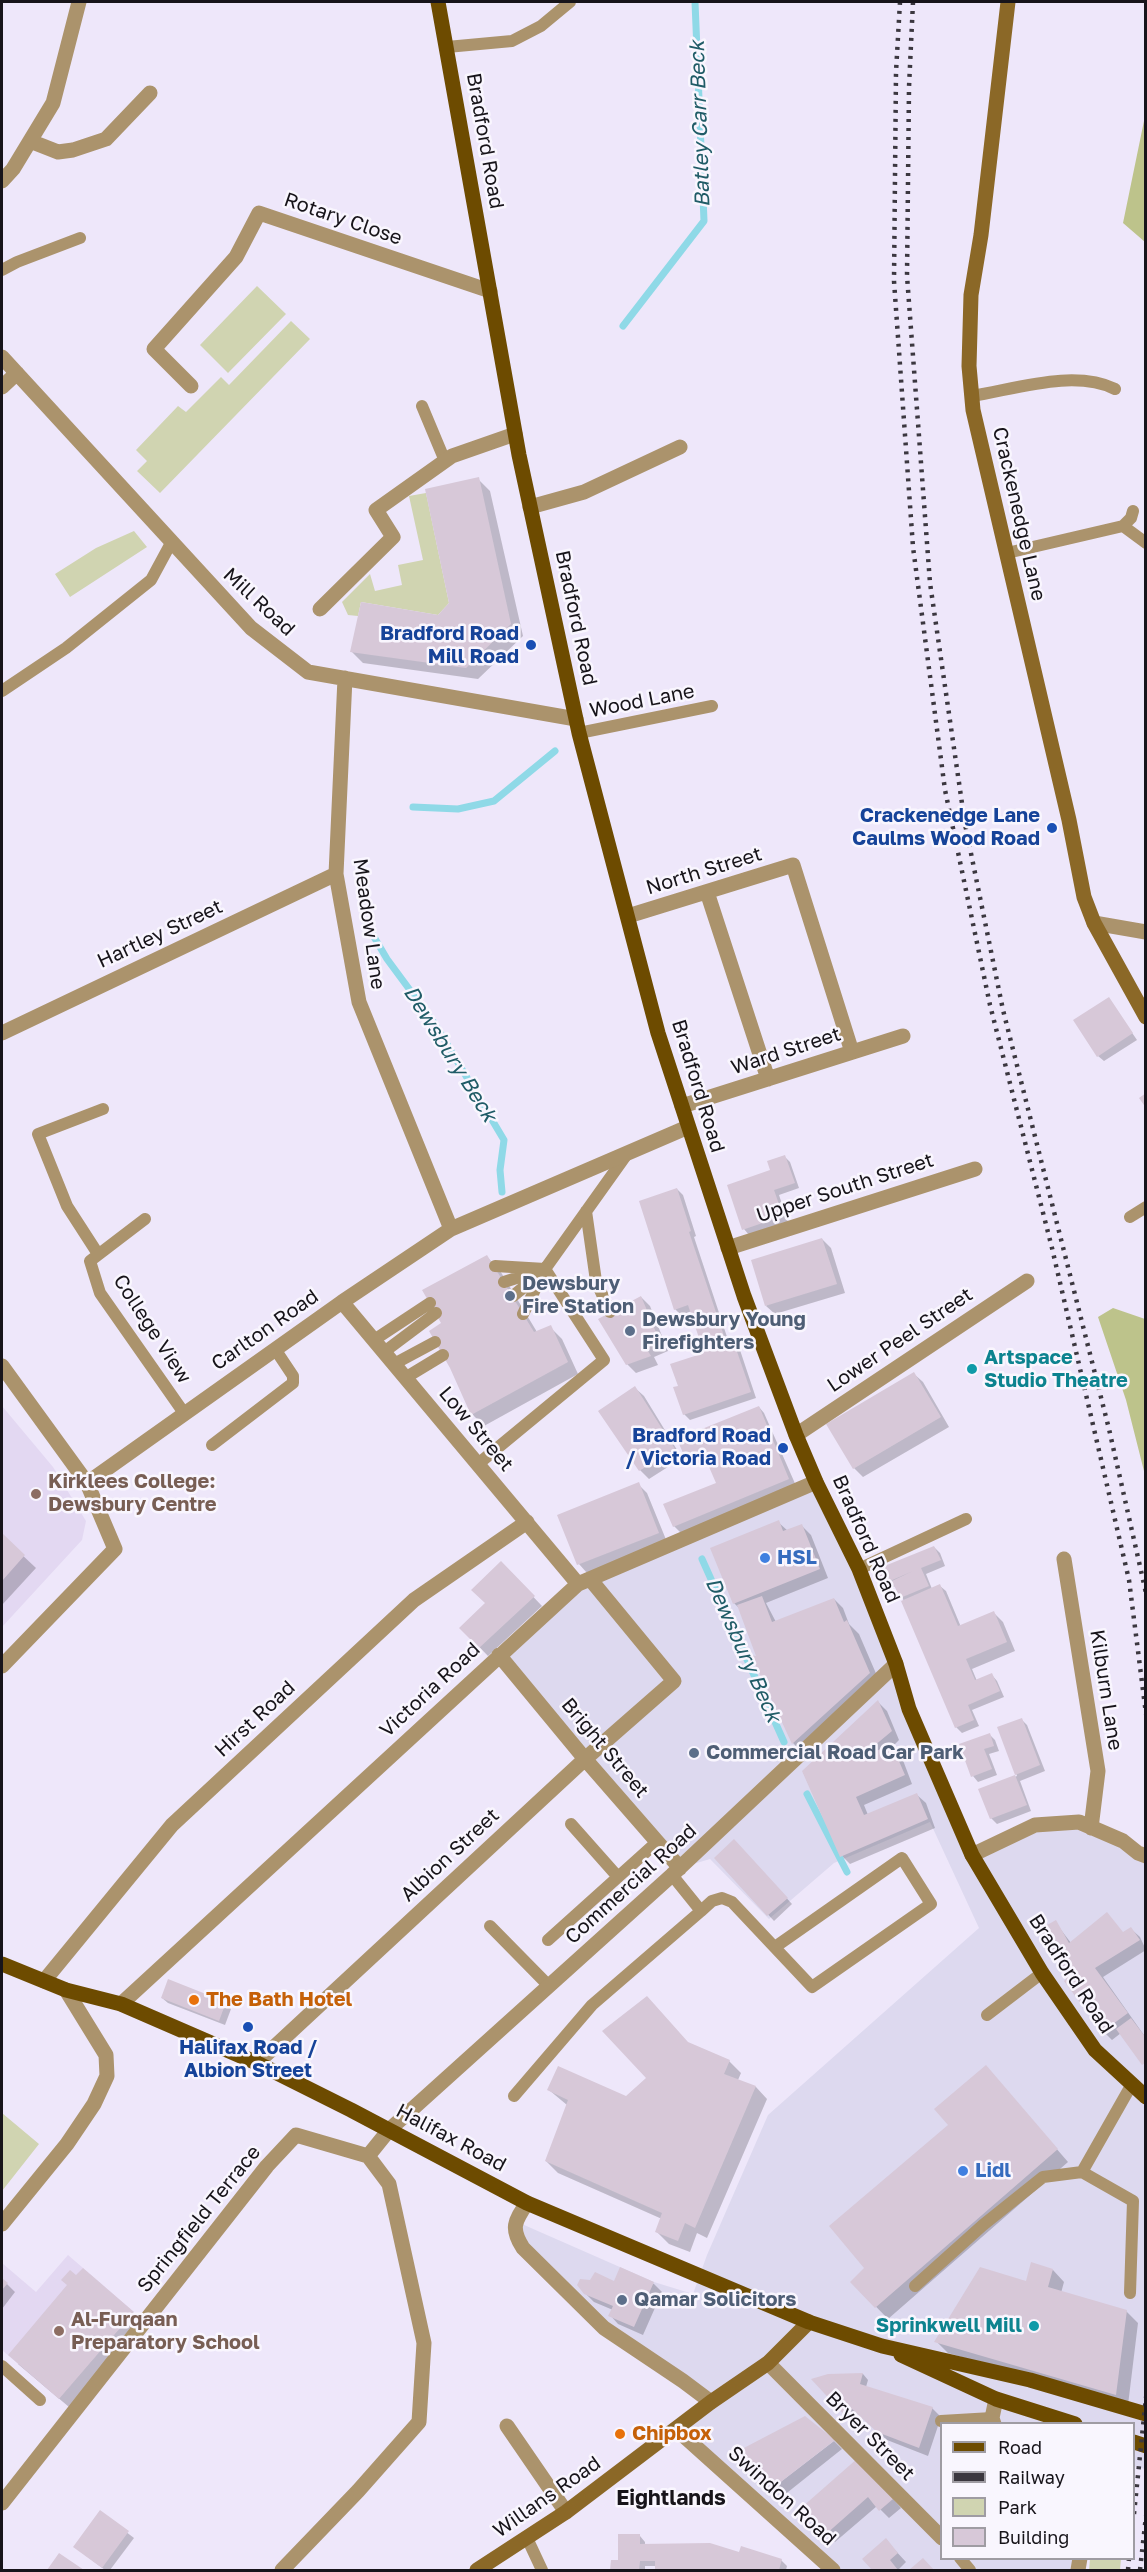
<!DOCTYPE html>
<html>
<head>
<meta charset="utf-8">
<style>
	body { margin:0 }
	#map { position:relative; width:1147px; height:2572px; overflow:hidden; background:#eee7fa; font-family:"Golos Text",sans-serif }
	canvas { display:block }
	.frame { position:absolute; inset:0; border:3px solid #17141a; pointer-events:none }
	.legend { position:absolute; left:940px; top:2422px; width:195px; height:138px; box-sizing:border-box; background:#f9f6fe; border:2px solid #9f9ca3; margin:0; padding:8px 10px; list-style:none; font-size:18px; color:#17141a }
	.legend li { display:flex; align-items:center; gap:12px; height:30px }
	.legend b { width:30px; border:2px solid #9f9ca3 }
</style>
</head>
<body>
<div id="map">
<canvas width="1147" height="2572"></canvas>
<div class="frame"></div>
<ul class="legend">
<li><b style="height:8px;background:#6d4b00"></b>Road</li>
<li><b style="height:8px;background:#3b373f"></b>Railway</li>
<li><b style="height:16px;background:#d0d4b1"></b>Park</li>
<li><b style="height:16px;background:#d7c8d8"></b>Building</li>
</ul>
</div>
<script>
const context = document.querySelector('canvas').getContext('2d');
context.lineJoin = 'round';
function fill(path, color) { context.fillStyle = color; context.fill(path, 'evenodd'); }
function trace(path, color, width, dash) { context.strokeStyle = color; context.lineWidth = width; context.lineCap = dash ? 'butt' : 'round'; context.setLineDash(dash || []); context.stroke(path); }
function label(font, color, halo, rows, align = 'center') {
  context.font = font + ' "Golos Text",sans-serif'; context.lineWidth = 5; context.setLineDash([]); context.textBaseline = 'middle'; context.strokeStyle = halo; context.fillStyle = color; for (const [text, x, y, turn = 0] of rows) {
    context.save(); context.translate(x, y); context.rotate((+turn || 0) * Math.PI / 180); context.textAlign = isNaN(turn) ? turn : align; if (halo) context.strokeText(text, 0, 0); context.fillText(text, 0, 0); context.restore();
  }
}
fill(new Path2D(`
	M816,1482l156,373 63,-30 44,-3 66,34v613l-11,-3v-42h-192v134l144,1 -1,11h-260l-149,-141 35,-27 -107,-74 -81,-80 -8,-27 139,61 39,12 14,-39 61,-140 211,-187 -49,-106 -96,41 -65,56 -59,-60 -30,9 -181,-213 79,-71z`), '#ddd9ef');
fill(new Path2D(`
	M2,1406l51,61 33,54 -4,19 -80,87z
	M68,2255l66,57 -75,87 -57,-49v-87l34,29z`), '#e3d8f2');
fill(new Path2D(`
	M257,286l29,28 -58,59 -28,-28z
	M291,321l19,18 -150,154 -23,-22 10,-10 -11,-11 42,-44 8,6 35,-35 8,8z
	M426,493l23,110 -11,12 -77,-13 -3,14 -10,-1 -6,-13 28,-28 5,17 27,-6 -4,-20 25,-5 -14,-64z
	M134,531l13,16 -77,50 -15,-23 41,-26z
	M2,2113l37,31 -37,47z
	M1090,2559h31l-1,11h-31z`), '#d0d4b1');
fill(new Path2D(`
	M1145,116v126l-22,-19z
	M1113,1308l32,11v156l-19,-75 -28,-83z`), '#bdc38b');
fill(new Path2D(`
	M478,479l12,12 33,145 -45,43 -115,-16 -11,-11 87,-36 12,-12z
	M1109,999l28,41 -33,21 -6,-5z
	M785,1157l5,5 9,26 -20,7 9,27 -39,13 -5,-6 28,-58z
	M677,1189l6,6 13,41 -2,1 36,109 4,-2 6,6 16,48 -66,22 -6,-6 -4,-27 26,-33 -14,-43 -11,4 -6,-6z
	M822,1239l9,9 14,45 -70,21 -9,-8z
	M487,1257l12,12 38,63 13,-5 12,12 16,35 -94,52 -12,-12 -21,-46 -8,-44z
	M641,1297l9,9 18,45 -14,6 4,8 -22,8 -9,-9z
	M914,1374l9,8 26,45 -86,50 -9,-9z
	M635,1388l9,8 38,62 -33,21 -9,-9z
	M759,1407l5,6 33,75 -114,47 -9,-9 44,-42 -12,-24 -13,5 -6,-5 -8,-20z
	M638,1484l9,9 20,49 -80,31 -8,-9z
	M778,1522l10,9 14,-5 9,9 17,43 -62,25 10,19 58,-23 9,9 6,16 10,10 22,51 -77,69 -11,-11 -53,-134 -6,-6z
	M2,1536l34,32 -34,37z
	M934,1547l6,6 5,13 -19,8 6,15 8,-3 6,5 15,36 33,-14 9,9 12,29 -43,18 5,12 15,-6 5,6 7,16 -32,13 7,16 -17,7 -6,-6 -52,-126 -8,-15 -6,2 -6,-5z
	M501,1563l41,43 -54,50 -27,-28 26,-25z
	M878,1702l9,9 12,29 -7,7 9,8 11,29 -48,21 4,10 49,-20 9,8 9,25 -85,36 -8,-8 -39,-84z
	M1022,1720l5,5 18,46 -25,10 11,30 -34,13 -6,-6 -11,-28 37,-14 -18,-48z
	M989,1734l6,6 4,11 -10,3 8,21 -19,7 -5,-6 -12,-31z
	M734,1841l58,63 -18,17 -58,-63z
	M1055,1922l16,21 53,-10 7,-4 9,8 6,13 -43,27 43,61v28l-25,-33 -9,7 -9,-9 -37,-50 2,-2z
	M162,1998l64,5 5,6 -6,16 -57,-22z
	M689,2044l40,17 12,12 -3,7 18,7 11,12 -60,139 -10,-5 -7,19 -21,-8 -12,-12 5,-13 -104,-46 -12,-12 21,-56 -18,-15 77,8z
	M986,2067l82,95 -180,157 -36,-37 14,-14z
	M621,2269l33,15 8,8 -19,43 -25,-11 -8,-9 3,-5 -19,-8 -9,-9 29,-10z
	M1053,2270l11,12 -3,11 65,18 12,12 -10,82 -180,-52 -12,-12 91,-58z
	M2,2279l13,13 -13,17z
	M133,2313l9,8 -73,86 -51,-43z
	M863,2374l5,6 -2,7 66,21 9,9 -13,39 -41,-16 -30,-27 -3,10 -40,-43 14,-5z
	M834,2441l8,8 -59,47 -9,-9z
	M867,2469l34,39 -12,10 -12,-12 -42,36 -9,-8z
	M100,2512l34,26 -24,32h-5l-24,-18z
	M640,2536l5,6v4l95,8 41,6 6,6 -1,4h-129v-4h-12v4h-33v-9h7z
	M894,2549l12,13 -8,8h-24l-10,-11z`), '#0003');
trace(new Path2D(`
	M623,326l81,-105 -9,-219
	M413,807l45,2 36,-8 61,-50
	M367,925l20,34 48,65 69,116 -4,30 2,22
	M702,1559l82,183
	M807,1794l40,78`), '#8fd9e7', 7);
fill(new Path2D(`
	M479,477l32,147 -45,44 -116,-16 11,-50 77,13 11,-12 -24,-114z
	M1109,997l24,36 -36,24 -24,-37z
	M1146,1093v15l-7,-10z
	M785,1155l10,28 -21,7 9,26 -41,14 -15,-45 43,-15 -3,-9z
	M677,1188l14,43 -2,1 38,113 7,-2 17,49 -68,23 -10,-28 5,-1 -8,-22 34,-11 -16,-48 -14,5 -35,-109z
	M822,1238l15,46 -72,22 -14,-46z
	M487,1255l47,77 17,-7 17,37 -97,53 -21,-47 -21,-37 12,-8 -19,-33z
	M641,1296l19,46 -14,6 5,8 -25,9 -28,-46z
	M914,1372l27,45 -88,52 -27,-45z
	M635,1386l40,63 -36,22 -41,-60z
	M759,1406l30,73 -116,48 -10,-23 53,-21 -13,-30 -17,7 -9,-21z
	M639,1482l20,51 -82,32 -20,-50z
	M779,1520l4,11 19,-7 18,45 -87,35 -23,-56z
	M2,1533l23,22 -23,26z
	M934,1546l7,14 -20,8 8,18 -29,12 -8,-17 21,-10 -30,13 -6,-15z
	M501,1561l34,35 -56,52 -20,-20 26,-25 -14,-13z
	M940,1584l18,42 36,-15 13,31 -41,17 9,21 17,-7 8,18 -32,14 6,15 -19,8 -54,-127z
	M762,1596l10,26 62,-24 10,24 3,-2 23,53 -78,71 -41,-89 5,1 -19,-51z
	M878,1700l14,31 -30,25 30,-11 13,30 -49,22 8,18 53,-22 11,26 -88,38 -38,-86z
	M1022,1718l18,47 -25,10 -18,-48z
	M990,1733l4,13 -10,3 8,20 -21,8 -12,-33z
	M1015,1775l12,30 -37,14 -12,-30z
	M734,1839l54,59 -21,18 -53,-58z
	M1107,1912l16,20 8,-5 9,13 -45,28 33,45 -26,19 -38,-51 2,-2 -28,-49 18,-10 13,23z
	M168,1979l58,23 -7,19 -58,-23z
	M647,1996l41,46 42,18 -6,14 32,12 -61,142 -10,-5 -7,18 -23,-9 7,-19 -117,-52 23,-61 -21,-10 11,-24 68,30 20,-18 -44,-47z
	M1131,2018l15,20v24l-4,3 -26,-36z
	M986,2065l72,84 -183,159 -25,-26 14,-14 -35,-42 119,-101 -14,-16z
	M1031,2262l22,7 -5,18 79,23 -11,85 -182,-53 46,-75 46,14z
	M620,2267l34,15 -20,45 -26,-11 5,-10 -29,-12 -7,-9 3,-6 10,1 5,-8 19,9z
	M83,2268l51,44 -75,87 -51,-44 59,-70 -6,-5 9,-10 6,5z
	M2,2278l6,5 -6,7z
	M863,2373l-3,11 73,23 -14,41 -42,-16 -25,-23 -4,10 -37,-40 17,-5z
	M805,2416l30,24 -62,48 -33,-38z
	M858,2458l35,41 -14,12 -11,-14 -43,38 -24,-27z
	M100,2510l29,21 -27,37 -29,-21z
	M618,2534h22v10l70,-1 29,9 2,-6 41,13 -3,11 -77,-1 -47,1v-9h-15l-1,9h-29l1,-10h7z
	M886,2538l12,15 -8,7 8,10h-26l-10,-11z
	M59,2553l25,17h-37z
	M923,2558l11,12h-25z`), '#d7c8d8');
trace(new Path2D(`
	M447,47l65,-6 29,-15 29,-24
	M2,270l15,-8 63,-24
	M972,396c44,-7 102,-27 143,-7
	M422,406l23,55
	M1123,526l23,17
	M1007,553l116,-27 8,-8 2,-7
	M2,691l64,-43 85,-68 20,-37
	M579,733l133,-27
	M586,1211l10,70 14,31
	M1130,1217l16,-10
	M145,1219l-55,42 10,32 84,120
	M98,1254l-31,-48 -29,-72 65,-25
	M495,1266l50,3
	M504,1282l31,-10
	M513,1296l27,-22
	M523,1314l22,-45 82,-115
	M374,1340l56,-37
	M384,1352l52,-39
	M394,1364l41,-22
	M405,1378l38,-23
	M212,1445l81,-62v-7l-18,-27
	M478,1464l126,-104 -59,-91
	M859,1569l107,-50
	M571,1824l47,53
	M672,1875l29,36 11,-10 10,-3 10,4 80,85 119,-83 -29,-46 -127,89
	M490,1926l59,60
	M548,1940l109,-98
	M987,2015l55,-42
	M514,2096l78,-91 109,-94
	M915,2286l68,-61 60,-48 39,-5
	M1130,2293l3,-92 -51,-29 50,-88
	M2,2366l38,34
	M941,2421l51,-3
	M527,2538l15,32
	M960,2558l10,12`), '#ab936c', 12);
trace(new Path2D(`
	M30,141l28,11 15,-2 33,-11 44,-46
	M2,181l11,-12 40,-66 26,-101
	M2,357l249,271 57,44 268,47
	M191,386l-37,-37 82,-92 23,-44 231,78
	M2,387l15,-14
	M530,507l54,-15 96,-45
	M320,609l73,-72 -17,-27 76,-54 63,-22
	M345,678l-9,196 23,128 92,227
	M707,892l61,187
	M628,916l165,-51 59,187
	M1094,923l52,9
	M2,1033l334,-159
	M682,1106l221,-70
	M728,1248l247,-79
	M342,1302l236,282
	M2,1366l85,117
	M796,1435l231,-154
	M1064,1559l34,212 -7,57
	M499,1655l86,104 95,109
	M2,1666l113,-117 -28,-66 255,-181 109,-73 237,-102
	M972,1855l63,-30 44,-3 44,19 15,12 8,3
	M44,1981l128,-156 242,-225 113,-78
	M121,2004l457,-420 238,-102
	M257,2063l328,-304 89,-78 -84,-102
	M368,2156l21,-26 283,-255 224,-211
	M527,2203c-12,18 -17,25 -4,45l81,80 79,53 28,21
	M2,2224l65,-80 27,-40 13,-28 -1,-21 -40,-65
	M768,2363l174,175
	M994,2424l-2,-6 4,-19
	M507,2426l59,86
	M676,2429l157,141
	M2,2503l265,-337 29,-31 72,21 21,28 35,159 -5,79 -61,69 -76,79
	M1078,2570l2,-12`), '#ab936c', 15);
trace(new Path2D(`
	M1008,2l-27,233 -10,60 -2,71 4,44 96,410 15,77 10,26 52,94
	M477,2570l89,-58 145,-110 57,-39 41,-41`), '#8b6827', 15);
trace(new Path2D(`
	M438,2l81,453 60,278 79,300 86,263 52,139 20,47 43,87 37,95 13,45 63,146 70,118 53,77 51,47
	M2,1964l64,26 55,14 136,59 94,47 176,93 282,119 73,24 148,34 116,34
	M901,2355l95,44 79,25
	M1134,2442l12,4`), '#6d4b00', 15);
trace(new Path2D(`
	M900,2l-4,70 -2,209 19,266 32,243 45,215 62,243 77,332 17,134
	M913,2l-4,85 -2,189 23,307 35,241 38,186 106,419 37,164
	M1134,2514l12,-117
	M1128,2570l1,-12
	M1140,2570l6,-54`), '#3b373f', 4.5, [3, 6]);
for (const [x, y, r, color] of [
	[531,645,6,"#1a4fb4"],
	[1052,828,6,"#1a4fb4"],
	[510,1296,6,"#5c6f8a"],
	[630,1331,6,"#5c6f8a"],
	[972,1369,6,"#0f9aa8"],
	[783,1448,6,"#1a4fb4"],
	[36,1494,6,"#8d6e63"],
	[765,1558,6,"#3f7fe0"],
	[694,1753,6,"#5c6f8a"],
	[194,2000,6,"#e8710a"],
	[248,2027,6,"#1a4fb4"],
	[963,2171,6,"#3f7fe0"],
	[622,2300,6,"#5c6f8a"],
	[1034,2326,6,"#0f9aa8"],
	[59,2331,6,"#8d6e63"],
	[620,2434,6,"#e8710a"]
]) { const dot = new Path2D(); dot.arc(x, y, r, 0, 2 * Math.PI); context.fillStyle = color; context.fill(dot); trace(dot, '#f9f6fe', 2); }
label('20px', '#17141a', '#f9f6fe', [
	["Bradford Road",485,141,80],
	["Rotary Close",343,219,19],
	["Crackenedge Lane",1019,514,77],
	["Mill Road",259,602,43],
	["Bradford Road",576,618,78],
	["Wood Lane",642,701,-11],
	["North Street",704,871,-17],
	["Meadow Lane",369,924,82],
	["Hartley Street",160,934,-25],
	["Ward Street",786,1051,-18],
	["Bradford Road",698,1086,73],
	["Upper South Street",845,1188,-18],
	["College View",152,1329,57],
	["Carlton Road",265,1330,-35],
	["Lower Peel Street",900,1340,-34],
	["Low Street",476,1429,50],
	["Bradford Road",866,1539,66],
	["Victoria Road",430,1690,-43],
	["Kilburn Lane",1106,1690,81],
	["Hirst Road",255,1719,-43],
	["Bright Street",605,1748,50],
	["Albion Street",450,1855,-43],
	["Commercial Road",631,1884,-42],
	["Bradford Road",1071,1974,57],
	["Halifax Road",451,2138,28],
	["Springfield Terrace",199,2219,-51],
	["Bryer Street",870,2436,45],
	["Swindon Road",782,2496,42],
	["Willans Road",547,2497,-35]
]);
label('bold 20px', '#164399', '#f9f6fe', [
	["Bradford Road",519,634],
	["Mill Road",519,657],
	["Crackenedge Lane",1040,816],
	["Caulms Wood Road",1040,839],
	["Bradford Road",771,1436],
	["/ Victoria Road",771,1459],
	["Halifax Road /",248,2048,"center"],
	["Albion Street",248,2071,"center"]
], 'right');
label('bold 20px', '#4e5e75', '#f9f6fe', [
	["Dewsbury",522,1284],
	["Fire Station",522,1307],
	["Dewsbury Young",642,1320],
	["Firefighters",642,1343],
	["Commercial Road Car Park",706,1753],
	["Qamar Solicitors",634,2300]
], 'left');
label('bold 20px', '#0d838f', '#f9f6fe', [
	["Artspace",984,1358],
	["Studio Theatre",984,1381],
	["Sprinkwell Mill",1022,2326,"right"]
], 'left');
label('bold 20px', '#785e54', '#f9f6fe', [
	["Kirklees College:",48,1482],
	["Dewsbury Centre",48,1505],
	["Al-Furqaan",71,2320],
	["Preparatory School",71,2343]
], 'left');
label('bold 20px', '#366cbe', '#f9f6fe', [
	["HSL",777,1558],
	["Lidl",975,2171]
], 'left');
label('bold 20px', '#c56008', '#f9f6fe', [
	["The Bath Hotel",206,2000],
	["Chipbox",632,2434]
], 'left');
label('italic 21px', '#205c67', '#f9f6fe', [
	["Batley Carr Beck",700,124,-92],
	["Dewsbury Beck",450,1054,58],
	["Dewsbury Beck",743,1650,66]
]);
label('bold 21px', '#17141a', '#f9f6fe', [
	["Eightlands",671,2498]
]);
</script>
</body>
</html>
